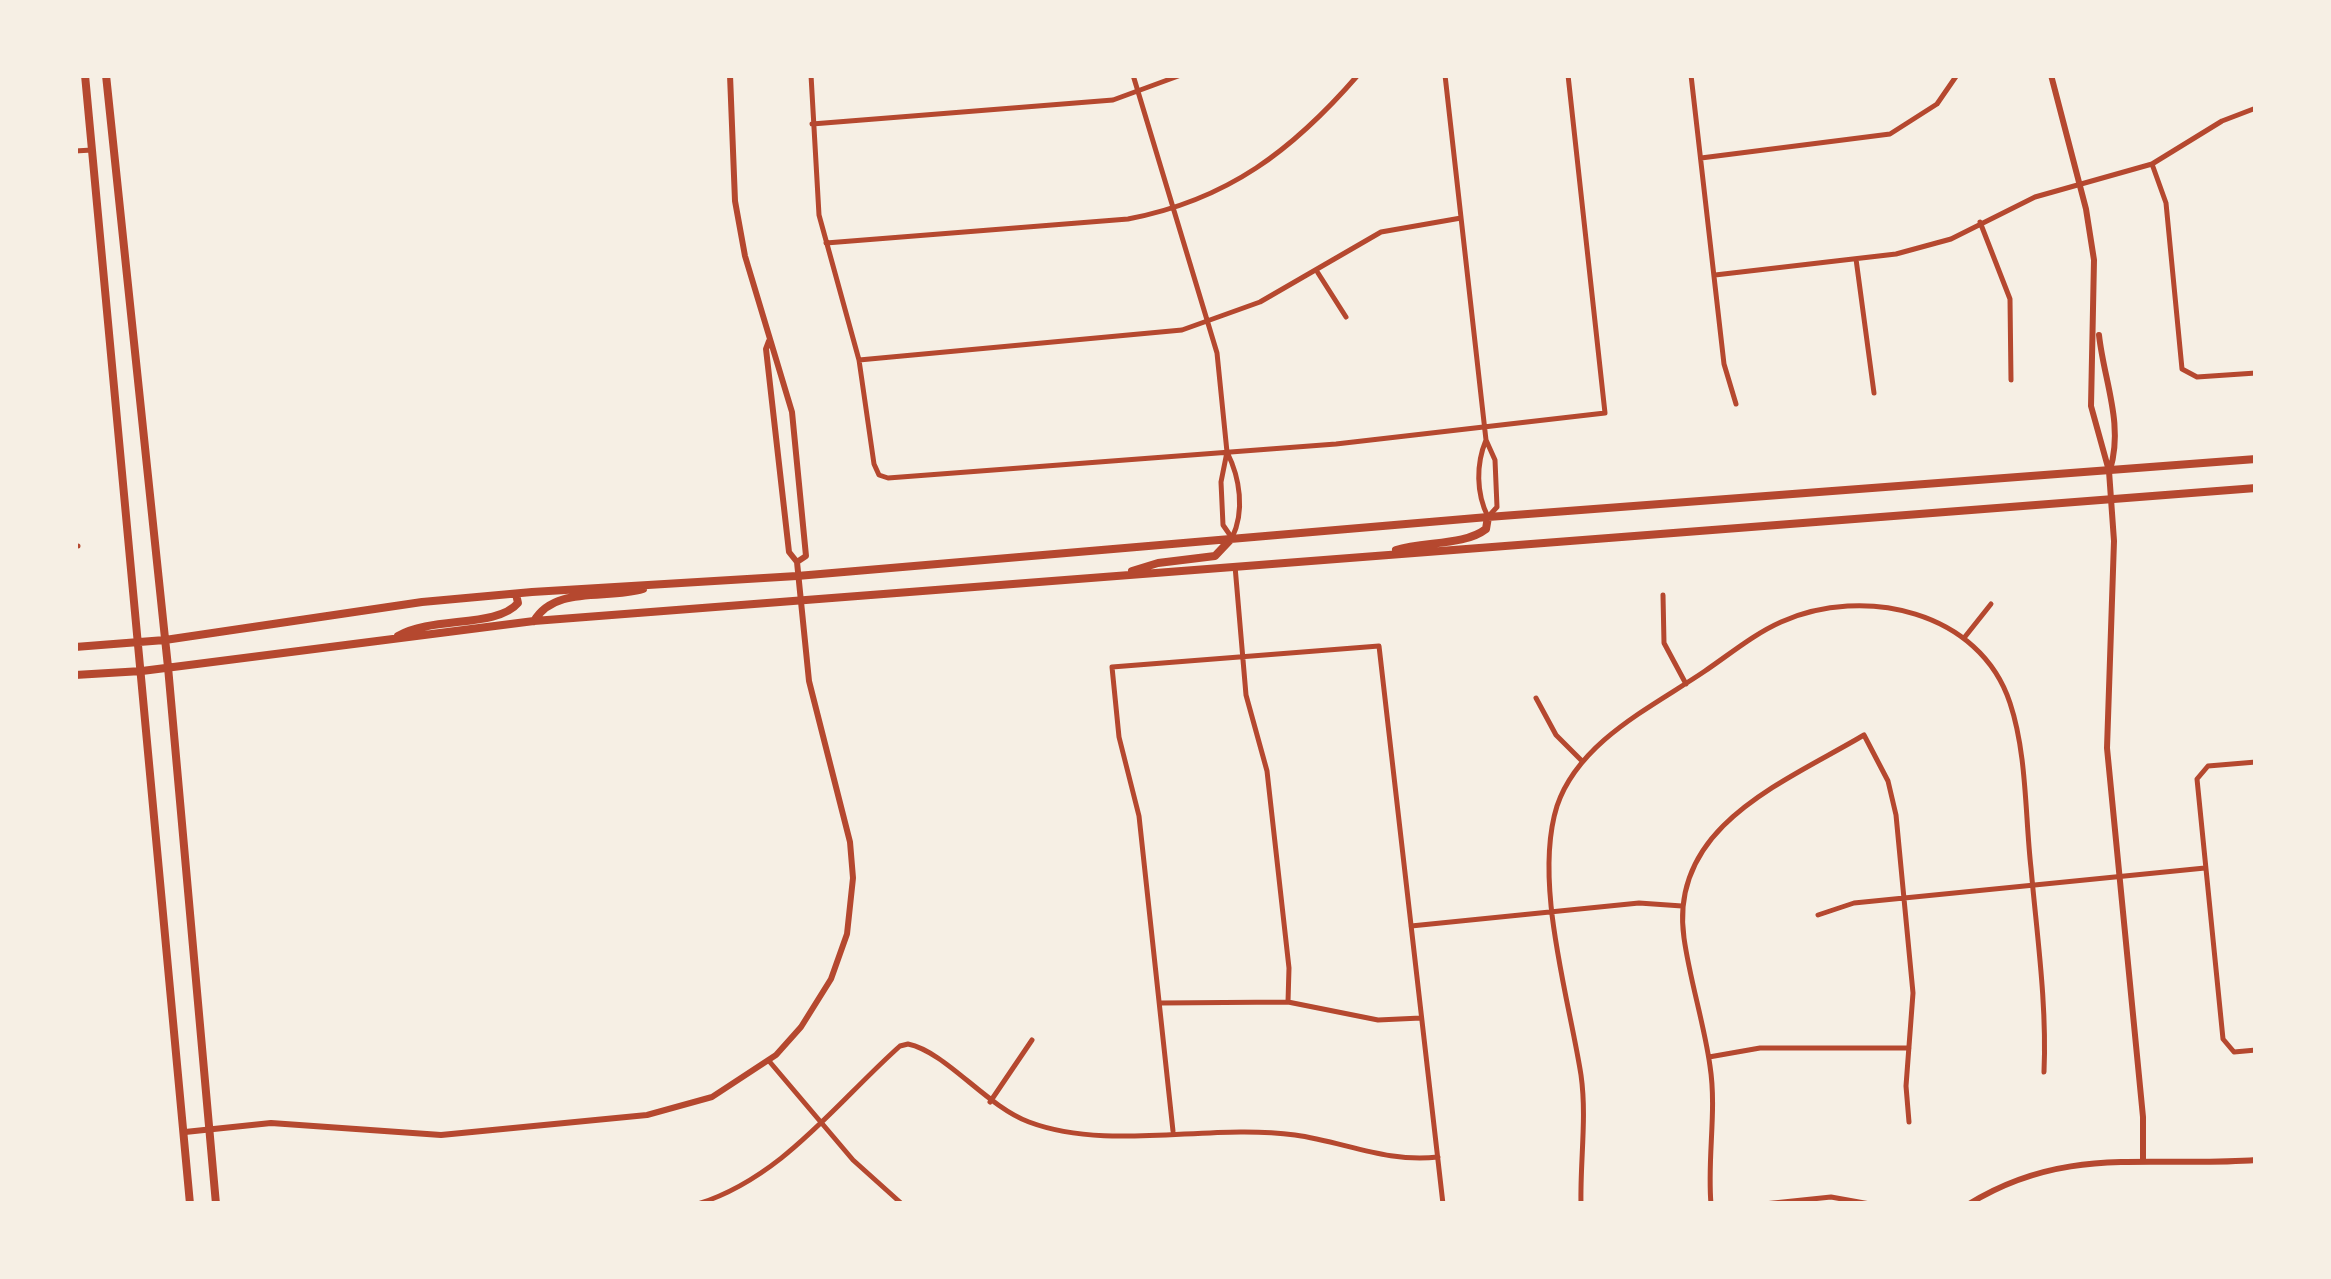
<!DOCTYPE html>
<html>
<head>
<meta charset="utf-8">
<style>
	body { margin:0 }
	#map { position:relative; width:2331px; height:1279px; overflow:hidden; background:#f6efe4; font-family:Quicksand,sans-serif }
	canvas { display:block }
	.frame { position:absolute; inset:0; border:78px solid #f6efe4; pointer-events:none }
</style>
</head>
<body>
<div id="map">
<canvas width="2331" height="1279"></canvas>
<div class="frame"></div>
</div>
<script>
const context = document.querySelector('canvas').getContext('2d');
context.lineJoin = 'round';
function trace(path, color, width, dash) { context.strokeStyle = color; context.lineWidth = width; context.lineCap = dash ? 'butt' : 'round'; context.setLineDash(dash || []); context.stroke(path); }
trace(new Path2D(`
	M811,75l8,140 40,145 15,104 5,11 9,3 448,-34 269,-31 -37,-338
	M1133,75l84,278 10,99 -6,30 2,43 9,13
	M1445,75l41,365 9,20 2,47 -9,10c-12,-24 -12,-53 -2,-77
	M1691,75l33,289 12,40
	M812,124l301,-24 68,-25
	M75,151l17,-1
	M1701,158l189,-24 47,-30 20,-29
	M2152,164l14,39 16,166 15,8 59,-4
	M1980,222l30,77 1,81
	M826,243l302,-24c100,-19 165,-69 230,-144
	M1856,259l18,134
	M1318,273l28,44
	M1715,275l181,-21 55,-15 84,-42 117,-33 70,-43 34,-13
	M859,360l323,-30 78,-28 121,-70 80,-14
	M1227,452c13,26 18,59 5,86
	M75,546h3
	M1235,566l11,129 21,76 22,197 -1,34
	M1663,595l1,48 22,41
	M1964,638l27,-34
	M1536,698l20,37 26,26
	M2256,762l-48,4 -11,13 26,260 11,13 22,-2
	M1818,915l36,-12 351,-35
	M1411,926l228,-23 43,3
	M1161,1003l127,-1 90,18 43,-2
	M1709,1057l51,-9h149
	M769,1061l84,99 49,44
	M990,1102l42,-62
	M1173,1131l-34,-315 -20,-79 -7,-70 267,-21 64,558
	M698,1204c85,-27 138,-101 202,-158l8,-2c38,8 78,62 121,78 80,30 180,1 266,13 50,7 92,28 143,22
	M1581,1204c-1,-42 6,-87 0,-129 -12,-77 -48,-193 -24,-269 22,-65 95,-99 148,-135 25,-17 49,-37 76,-49 83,-37 199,-11 229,81 17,51 15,112 21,165 6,68 16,136 13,204
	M1711,1204c-4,-46 6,-93 -1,-138 -6,-43 -20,-85 -26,-128 -16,-112 101,-156 180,-203l24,46 8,34 17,178 -7,93 3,36
	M1764,1204l67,-7 39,7`), '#b5482f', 5);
trace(new Path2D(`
	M2051,75l35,134 8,51 -3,146 18,65 5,70 -7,207 36,369v43
	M2099,335c5,46 25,89 11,135
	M769,341l-3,8 23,203 8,10
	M185,1132l86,-9 170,12 206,-20 65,-18 64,-42 25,-28 30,-48 16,-45 6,-56 -3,-36 -41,-161 -12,-119 9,-6 -14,-144 -47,-156 -10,-55 -5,-126
	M1969,1204c97,-60 181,-36 287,-44`), '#b5482f', 6);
trace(new Path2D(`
	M85,75l105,1129
	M106,75l62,592 48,537
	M1396,550c28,-9 68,-4 90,-21l2,-12
	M1132,571l26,-8 57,-7 17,-18
	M534,621c21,-36 74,-21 109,-32
	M398,636c34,-20 99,-8 120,-33l-2,-9
	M75,647l90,-7 257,-38 110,-10 265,-16 691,-59 768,-58
	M75,675l67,-4 392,-50 1722,-133`), '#b5482f', 8);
</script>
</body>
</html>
